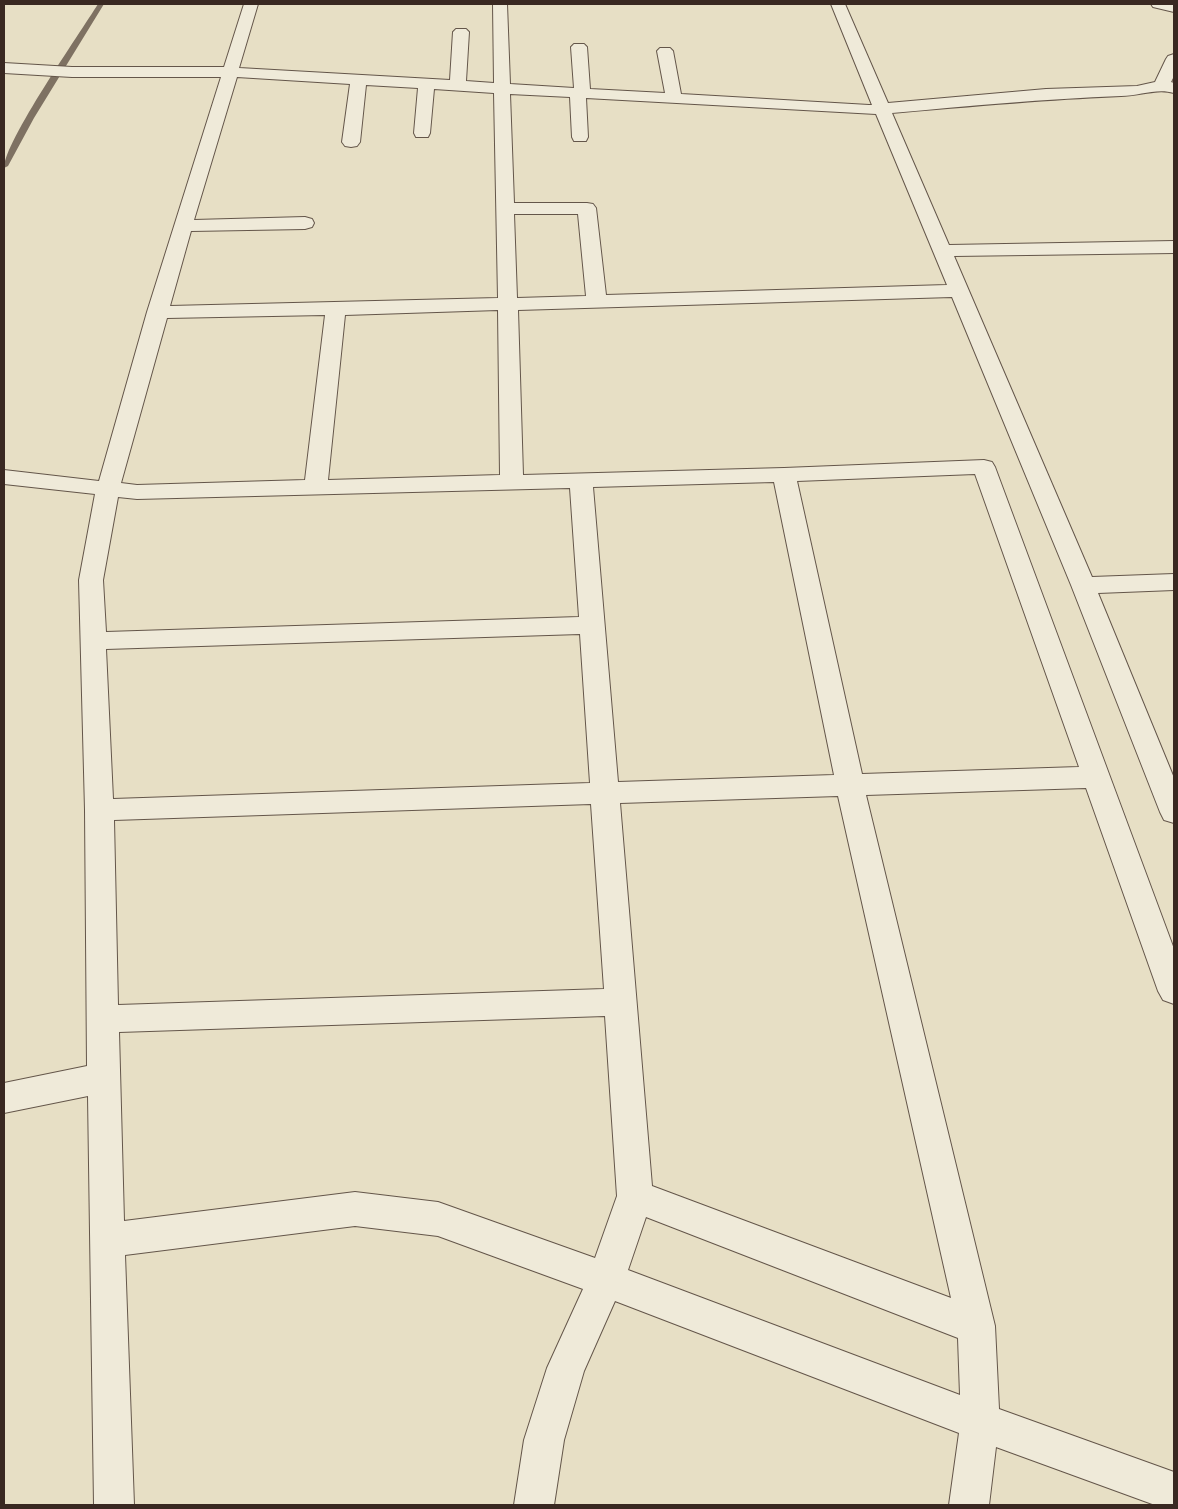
<!DOCTYPE html>
<html>
<head>
<meta charset="utf-8">
<style>
	body { margin:0 }
	#map { position:relative; width:1178px; height:1509px; overflow:hidden; background:#e7dfc5; font-family:Alegreya,serif }
	canvas { display:block }
	.frame { position:absolute; inset:0; border:5px solid #392821; pointer-events:none }
</style>
</head>
<body>
<div id="map">
<canvas width="1178" height="1509"></canvas>
<div class="frame"></div>
</div>
<script>
const context = document.querySelector('canvas').getContext('2d');
context.lineJoin = 'round';
function fill(path, color) { context.fillStyle = color; context.fill(path, 'evenodd'); }
function trace(path, color, width, dash) { context.strokeStyle = color; context.lineWidth = width; context.lineCap = dash ? 'butt' : 'round'; context.setLineDash(dash || []); context.stroke(path); }
fill(new Path2D(`
	M98,4h6l-70,114 -26,48 -4,2c0,-26 76,-135 94,-164z`), '#7e7162');
const minor = new Path2D(`
	M244,4h14l-19,64 211,12 3,-48 3,-3h10l3,3 -3,49 28,2 -1,-79h14l3,80 64,4 -3,-41 3,-3h10l3,3 3,42 75,4 -8,-42 3,-3h10l3,3 8,43 188,11h3l-41,-101h14l43,99 158,-14 91,-3 18,-4 11,-23 2,-3 6,-2v22l-3,6 3,1v10c-18,-5 -34,3 -53,3 -76,3 -152,10 -229,17l57,132 225,-4v12l-220,3 138,321 82,-3v16l-76,3 76,185v45l-10,-3 -4,-8 -89,-227 -119,-288 -434,13 5,165 261,-7 200,-8 8,2 3,5 179,482v55l-11,-4 -5,-9 -72,-203 -220,7 129,531 4,83 175,63v33h-19l-159,-58 -7,58h-40l10,-72 -344,-132 -31,70 -20,69 -10,65h-40l10,-65 23,-72 36,-79 -145,-53 -83,-10 -230,29 9,250h-40l-6,-409 -84,17v-30l83,-17 -2,-256 -6,-230 16,-86 -91,-10v-14l95,11 48,-169 74,-235h-149l-68,-4v-10l68,4h152zM237,77l113,7 -8,58 3,4 6,1 6,-1 3,-4 6,-57 52,3 -4,45 2,4h12l2,-4 4,-44 60,4 4,205 -328,8 21,-75 114,-2 7,-2 2,-4 -2,-4 -7,-2 -111,3zM510,94l60,3 2,40 2,4h12l2,-4 -2,-39 290,16 71,171 -341,10 -10,-87 -3,-4 -6,-1h-73zM514,214h64l8,82 -69,2zM498,310l2,165 -172,5 17,-165zM325,315l-20,165 -168,5 -16,-2 46,-165zM975,474l104,293 -217,7 -65,-293zM774,482l60,293 -216,7 -25,-295zM570,488l9,129 -473,15 -3,-52 15,-83 19,2zM580,634l10,149 -477,16 -7,-150zM838,796l113,502 -299,-112 -32,-383zM591,804l13,185 -486,16 -4,-185zM605,1016l12,180 -22,62 -157,-56 -83,-10 -231,29 -5,-189zM646,1217l312,121 2,57 -332,-125z
	M1151,4h23v8l-21,-5z`);
trace(minor, '#64564a', 2);
fill(minor, '#efead9');
</script>
</body>
</html>
